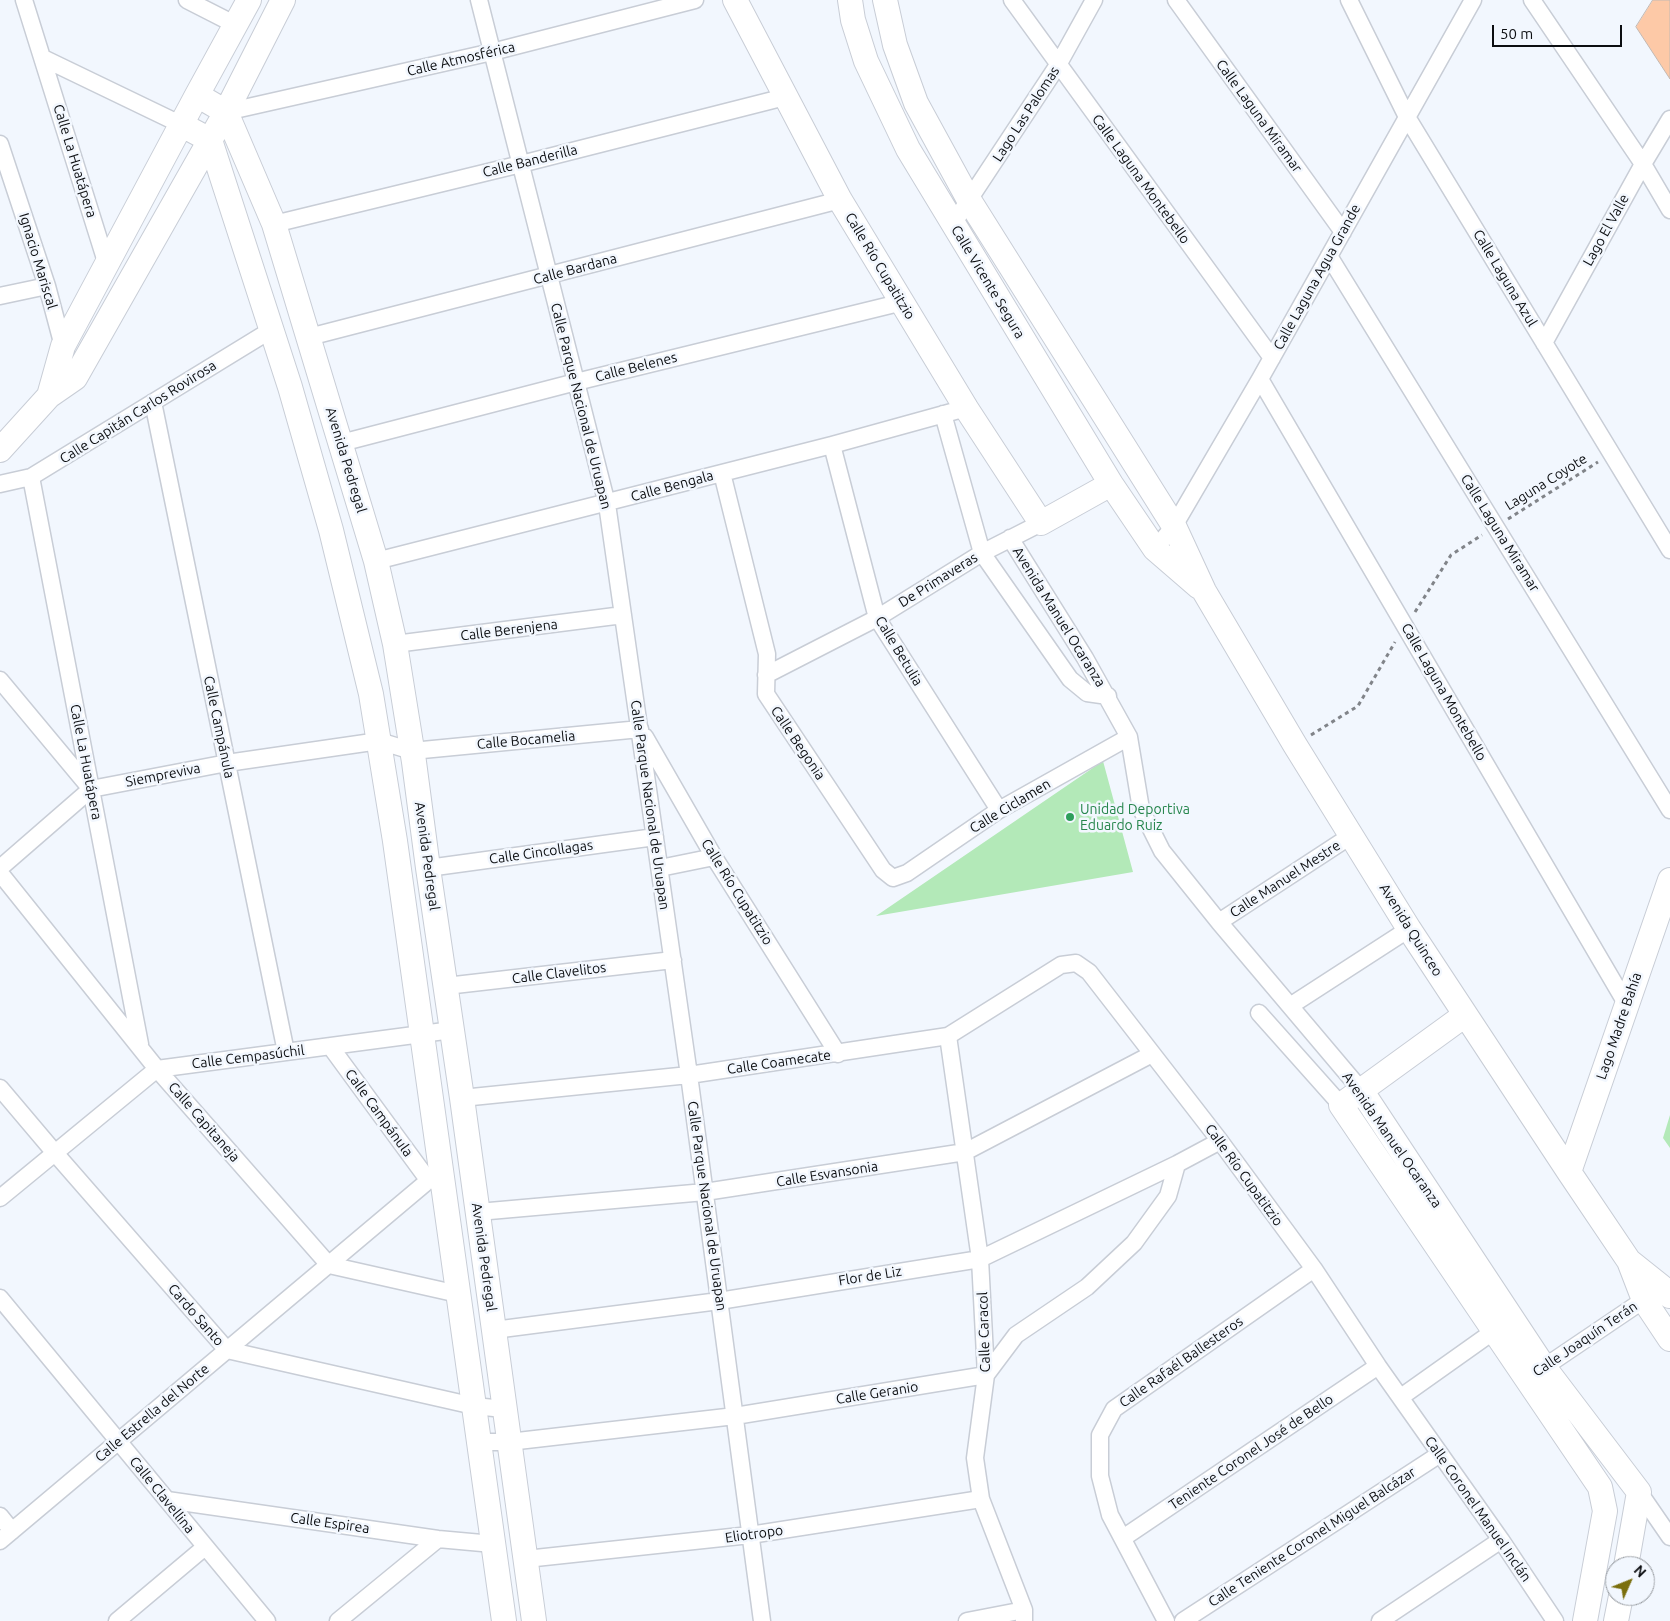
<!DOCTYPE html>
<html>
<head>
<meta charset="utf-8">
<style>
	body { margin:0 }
	#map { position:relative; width:1670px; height:1621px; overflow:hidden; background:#f2f7fe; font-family:Ubuntu,sans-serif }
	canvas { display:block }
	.north { position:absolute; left:1605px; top:1556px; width:50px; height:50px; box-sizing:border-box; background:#f2f7fe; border:1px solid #969a9f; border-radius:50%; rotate:46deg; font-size:14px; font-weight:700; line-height:20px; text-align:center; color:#0c0e11 }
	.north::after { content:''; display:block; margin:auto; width:18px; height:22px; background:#7b6f0d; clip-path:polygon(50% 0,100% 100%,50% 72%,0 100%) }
	.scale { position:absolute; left:1492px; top:25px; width:130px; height:22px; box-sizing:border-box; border:2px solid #0c0e11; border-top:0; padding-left:6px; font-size:15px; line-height:18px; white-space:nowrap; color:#0c0e11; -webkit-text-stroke:4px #f2f7fe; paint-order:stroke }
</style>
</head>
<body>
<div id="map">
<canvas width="1670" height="1621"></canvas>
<div class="north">N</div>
<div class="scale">50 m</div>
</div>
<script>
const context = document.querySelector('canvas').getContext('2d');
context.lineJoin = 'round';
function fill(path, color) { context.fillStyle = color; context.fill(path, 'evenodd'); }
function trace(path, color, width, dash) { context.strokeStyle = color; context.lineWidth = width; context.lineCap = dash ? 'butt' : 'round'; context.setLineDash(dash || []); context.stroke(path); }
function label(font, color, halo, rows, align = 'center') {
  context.font = font + ' Ubuntu,sans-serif'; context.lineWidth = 5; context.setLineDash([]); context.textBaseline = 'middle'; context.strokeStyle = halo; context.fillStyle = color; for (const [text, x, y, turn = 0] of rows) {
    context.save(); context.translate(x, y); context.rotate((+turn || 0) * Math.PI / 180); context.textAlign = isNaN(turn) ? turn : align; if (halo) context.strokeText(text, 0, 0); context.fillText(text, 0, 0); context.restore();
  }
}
fill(new Path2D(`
	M1103,761l30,111 -257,44z
	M1670,1115v33l-7,-10z`), '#b3e9b8');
const building = new Path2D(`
	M1653,0h17v79l-34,-52z`);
fill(building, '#fdc9a7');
trace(building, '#c3b9b3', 1);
const street = new Path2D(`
	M24,0l83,265
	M187,0l49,25
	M479,0l128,504 82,571 73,546
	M1012,0l260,358
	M1176,0l167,232
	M1349,0l58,117 263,433
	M1532,0l111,164 27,46
	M43,58l139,67
	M226,112l266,-60 203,-52
	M0,144l47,142 17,64
	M274,224l247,-60 264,-67
	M953,224l105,-159 36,-65
	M1329,256l341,554
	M0,296l47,-10
	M309,337l531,-137
	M1544,343l99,-179 27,-45
	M1260,379l367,626
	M153,402l133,650
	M943,414l39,139 88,126 17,14 21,3
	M341,443l235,-61 327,-80
	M832,445l45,173 122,192
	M722,473l45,181 -1,40 117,176 10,8 14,-5 92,-63 130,-73
	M31,477l109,567
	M0,484l31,-7 240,-147
	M1010,538l75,120 44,79 12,72 21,42 57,71 142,168
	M1155,549l19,-23 86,-147 213,-379
	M376,561l456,-116 134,-37
	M395,644l228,-29
	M766,675l111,-57 105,-65 59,-30
	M0,680l90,108
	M645,737l69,120 124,197
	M0,868l91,-79 136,-26 152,-22 33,10 228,-22
	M428,868l227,-31
	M660,868l54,-11
	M0,873l157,196 172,196 129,29
	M1219,922l133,-87
	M446,986l227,-26
	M1290,1006l119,-77
	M1259,1013l82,92
	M948,1036l32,223 6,116 -11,83 6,41 43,111v11
	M330,1046l99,135
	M0,1088l55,65 172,197 247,56 30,3
	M462,1098l227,-23 259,-39 113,-71 15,-2 13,9 131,169 94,128 64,97 123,174 54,81
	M0,1198l157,-129 295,-39
	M478,1212l227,-20 260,-40 187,-98
	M0,1298l267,323
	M494,1330l225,-29 261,-42 197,-95 43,-23
	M1537,1372l114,-77
	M1401,1397l93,-66
	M479,1442h30l226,-26 251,-41 30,-40 71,-48 47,-44 34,-47 9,-32
	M1639,1492l31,45
	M167,1500l271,39 55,5
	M0,1516l12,15
	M1123,1538l255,-172
	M0,1541l441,-371
	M526,1559l224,-24 231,-36
	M117,1621l88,-74
	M338,1621l100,-82
	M967,1621l57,-11
	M1166,1621l-56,-106 -10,-39v-41l14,-26 200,-140
	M1183,1621l257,-167
	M1380,1621l121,-81`);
const secondary = new Path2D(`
	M735,0l105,200 126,208 75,115 70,-39
	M850,0l3,20 13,41 42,88 203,335 44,65 44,38
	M885,0l10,45 21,58 53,97 205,326 30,65 91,154 114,184 160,243 60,89 15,39 26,39
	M197,95l29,17 48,112 102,337 19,83 19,118 14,106 34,230 72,523
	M182,125l28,15 80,247 41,143 40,164 24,147 109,780
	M49,396l14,-50 134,-251 52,-95
	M0,450l49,-54 26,-18 151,-266 57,-112
	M1465,1015l-124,90 259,382 5,24 -20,110
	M1361,1090l183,277 95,125 -13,74
	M1569,1172l101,-292
	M1629,1261l34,27 7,8
	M1616,1621l5,-25`);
trace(street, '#c8cdd6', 19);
trace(secondary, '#c8cdd6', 26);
trace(new Path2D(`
	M1508,519l90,-57
	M1415,612l36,-57 31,-20
	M1311,735l47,-29 37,-64`), '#818489', 3, [4, 4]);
trace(street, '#fff', 16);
trace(secondary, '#fff', 24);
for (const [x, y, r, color] of [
	[1070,817,5,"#2e9e5b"]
]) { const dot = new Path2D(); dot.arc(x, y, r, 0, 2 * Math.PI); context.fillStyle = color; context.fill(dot); trace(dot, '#f2f7fe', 2); }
label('14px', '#0c0e11', '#f2f7fe', [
	["Calle Atmosférica",461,59,-13],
	["Lago Las Palomas",1026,114,-57],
	["Calle Laguna Miramar",1259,116,54],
	["Calle La Huatápera",75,161,73],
	["Calle Banderilla",530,161,-14],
	["Calle Laguna Montebello",1141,179,54],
	["Lago El Valle",1606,230,-61],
	["Ignacio Mariscal",38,261,73],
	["Calle Río Cupatitzio",880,266,59],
	["Calle Bardana",575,269,-15],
	["Calle Laguna Agua Grande",1317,277,-61],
	["Calle Laguna Azul",1505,278,59],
	["Calle Vicente Segura",988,282,59],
	["Calle Belenes",636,367,-14],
	["Calle Parque Nacional de Uruapan",581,406,76],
	["Calle Capitán Carlos Rovirosa",138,412,-32],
	["Avenida Pedregal",346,460,73],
	["Laguna Coyote",1546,482,-32],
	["Calle Bengala",672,486,-15],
	["Calle Laguna Miramar",1500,533,58],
	["De Primaveras",938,580,-32],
	["Avenida Manuel Ocaranza",1059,617,58],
	["Calle Berenjena",509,630,-7],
	["Calle Betulia",899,651,59],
	["Calle Laguna Montebello",1444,692,60],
	["Calle Campánula",219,727,78],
	["Calle Bocamelia",526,740,-5],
	["Calle Begonia",798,743,56],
	["Calle La Huatápera",86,762,79],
	["Siempreviva",163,775,-11],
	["Calle Parque Nacional de Uruapan",650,805,82],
	["Calle Ciclamen",1010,806,-31],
	["Calle Cincollagas",541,852,-8],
	["Avenida Pedregal",427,856,82],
	["Calle Manuel Mestre",1285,879,-33],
	["Calle Río Cupatitzio",737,892,58],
	["Avenida Quinceo",1411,930,58],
	["Calle Clavelitos",559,973,-7],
	["Lago Madre Bahía",1619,1026,-71],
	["Calle Cempasúchil",248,1057,-7],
	["Calle Coamecate",779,1062,-8],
	["Calle Campánula",379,1113,54],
	["Calle Capitaneja",204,1122,49],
	["Avenida Manuel Ocaranza",1392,1140,55],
	["Calle Esvansonia",827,1174,-9],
	["Calle Río Cupatitzio",1244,1175,54],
	["Calle Parque Nacional de Uruapan",707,1206,82],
	["Avenida Pedregal",484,1257,82],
	["Flor de Liz",870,1276,-9],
	["Cardo Santo",196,1315,49],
	["Calle Caracol",984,1332,-92],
	["Calle Joaquín Terán",1585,1339,-34],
	["Calle Rafaél Ballesteros",1181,1362,-35],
	["Calle Geranio",877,1393,-9],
	["Calle Estrella del Norte",152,1413,-40],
	["Teniente Coronel José de Bello",1251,1452,-34],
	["Calle Clavellina",162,1495,51],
	["Calle Coronel Manuel Inclán",1478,1509,55],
	["Calle Espirea",330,1523,8],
	["Eliotropo",754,1534,-8],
	["Calle Teniente Coronel Miguel Balcázar",1312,1537,-33]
]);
label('14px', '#27864d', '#f2f7fe', [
	["Unidad Deportiva",1080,809],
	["Eduardo Ruiz",1080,825]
], 'left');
</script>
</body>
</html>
